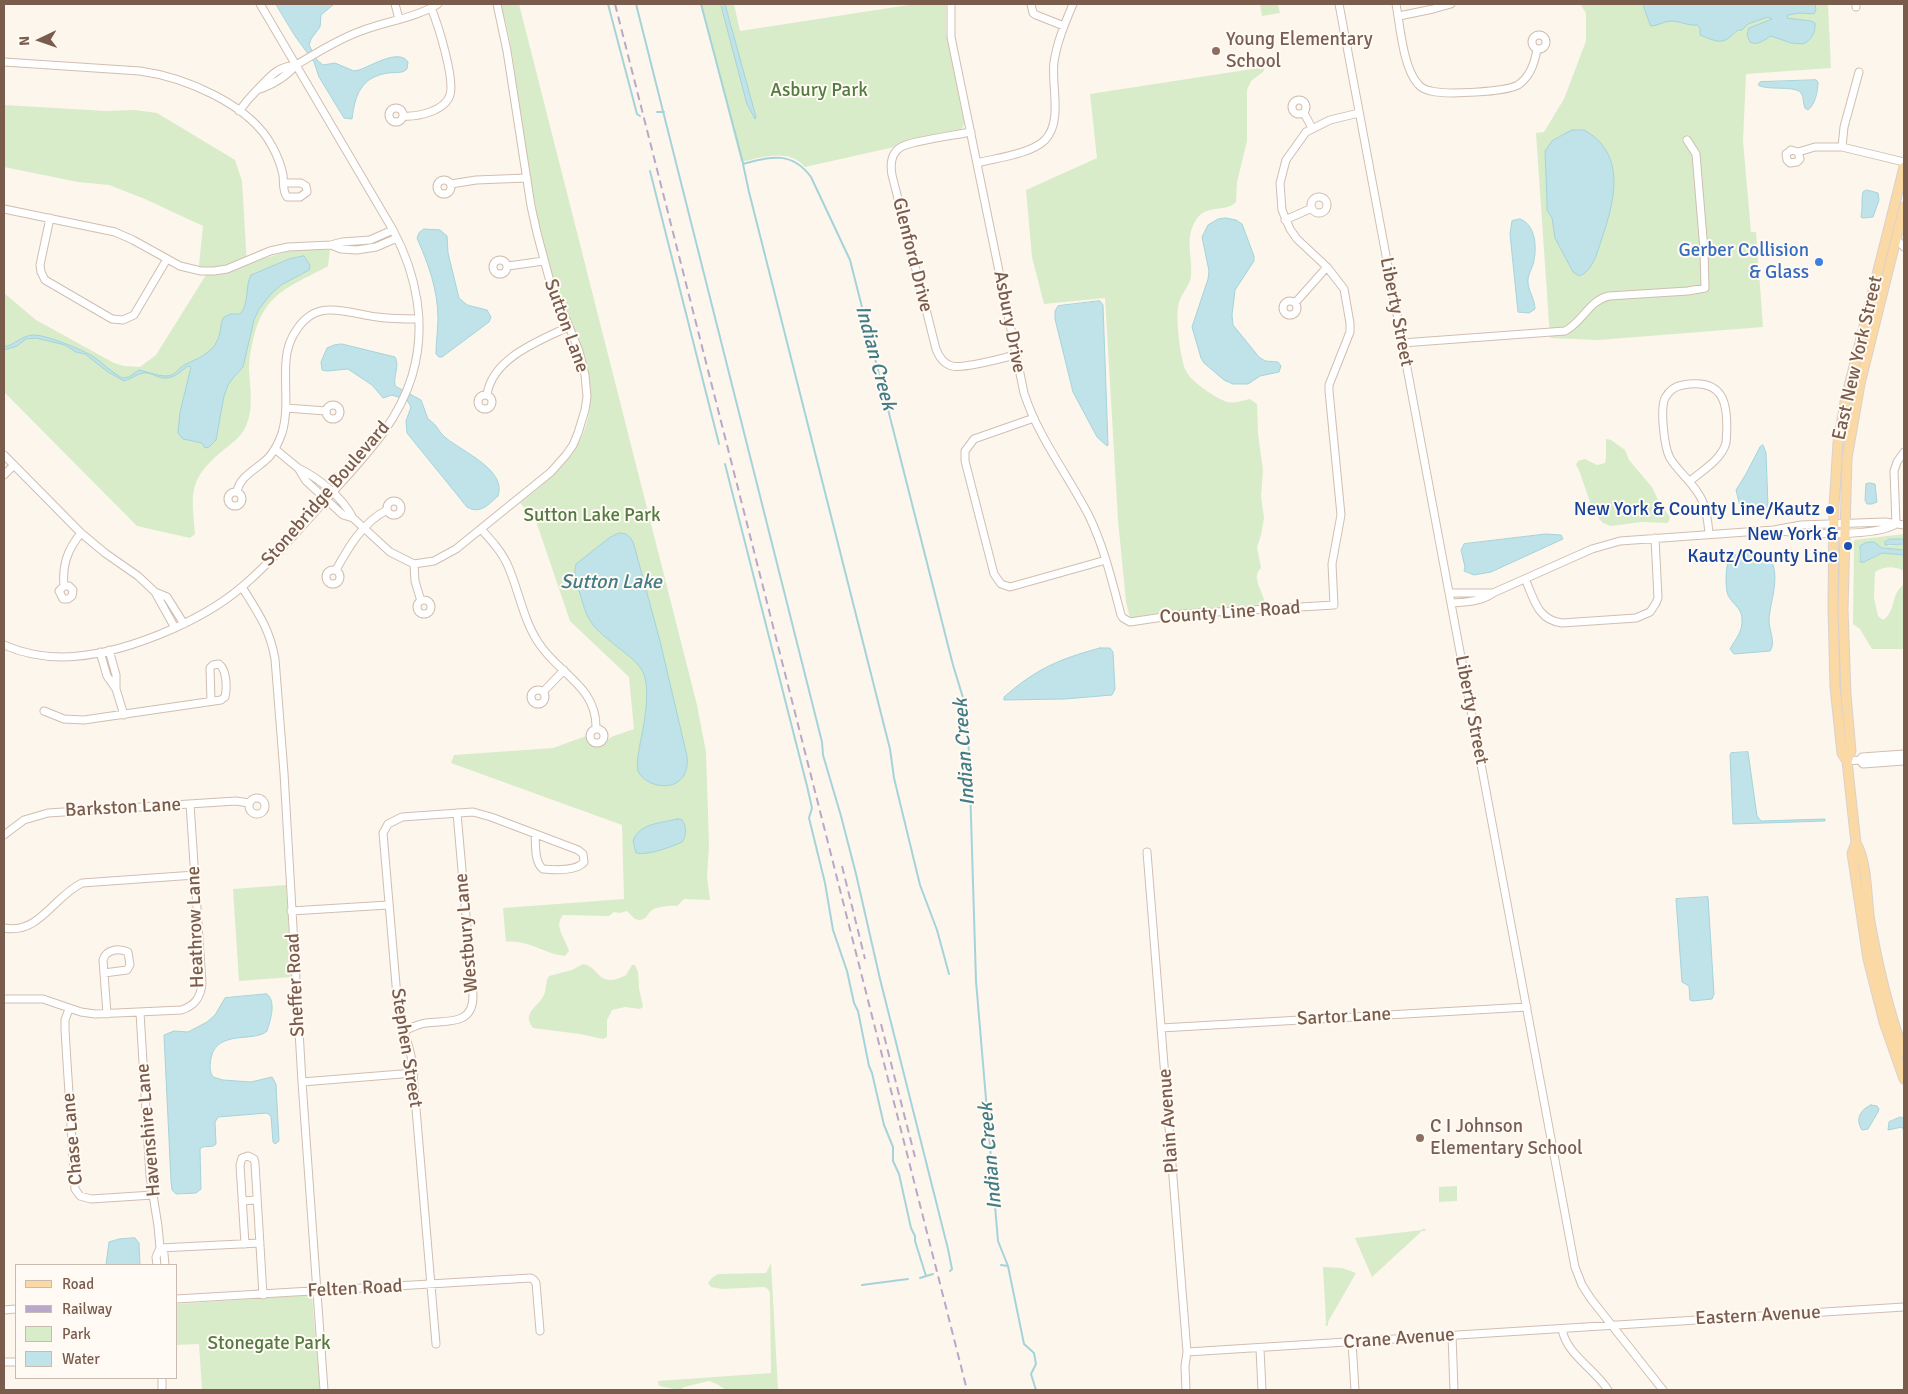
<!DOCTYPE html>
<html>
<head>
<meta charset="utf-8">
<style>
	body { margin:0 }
	#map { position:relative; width:1908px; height:1394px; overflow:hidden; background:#fdf6ec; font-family:Signika,sans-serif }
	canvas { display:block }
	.frame { position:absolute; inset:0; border:5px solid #7a5c4d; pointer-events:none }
	.legend { position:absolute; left:15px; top:1264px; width:162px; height:115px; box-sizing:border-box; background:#fffaf3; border:1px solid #cabbb1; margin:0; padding:6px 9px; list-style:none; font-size:15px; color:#7a5c4d }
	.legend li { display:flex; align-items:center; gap:10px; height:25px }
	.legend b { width:25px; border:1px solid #cabbb1 }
	.north { position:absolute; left:15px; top:15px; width:50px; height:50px; -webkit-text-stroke:4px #fffaf3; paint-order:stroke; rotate:267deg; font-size:14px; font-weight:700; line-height:20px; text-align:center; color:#7a5c4d }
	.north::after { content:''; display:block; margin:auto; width:18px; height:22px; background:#7a5c4d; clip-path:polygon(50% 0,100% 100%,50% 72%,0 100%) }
</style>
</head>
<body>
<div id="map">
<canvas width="1908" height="1394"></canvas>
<div class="frame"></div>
<ul class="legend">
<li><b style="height:6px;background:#fbd9a5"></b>Road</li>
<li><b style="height:6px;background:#b9a8c9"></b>Railway</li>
<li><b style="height:14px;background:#d8ecc9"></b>Park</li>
<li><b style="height:14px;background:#bfe3e8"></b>Water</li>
</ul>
<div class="north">N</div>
</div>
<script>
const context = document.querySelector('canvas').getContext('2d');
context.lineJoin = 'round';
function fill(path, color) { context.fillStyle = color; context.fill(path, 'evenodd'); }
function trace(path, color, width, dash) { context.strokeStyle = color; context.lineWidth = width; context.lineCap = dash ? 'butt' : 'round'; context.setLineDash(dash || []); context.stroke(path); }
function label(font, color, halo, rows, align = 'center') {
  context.font = font + ' Signika,sans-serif'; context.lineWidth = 4; context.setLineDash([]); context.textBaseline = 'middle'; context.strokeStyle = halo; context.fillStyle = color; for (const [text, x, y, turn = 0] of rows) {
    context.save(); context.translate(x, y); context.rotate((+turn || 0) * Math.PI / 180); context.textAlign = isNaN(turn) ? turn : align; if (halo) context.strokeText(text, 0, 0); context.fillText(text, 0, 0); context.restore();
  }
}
fill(new Path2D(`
	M500,4h19l178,701 9,47 3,93 -2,32 3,23 -26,-1 -7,7c-6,-1 -20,1 -25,4 -5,4 -5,9 -12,10l-5,-1 -8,-8 -7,2 -6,-1 -5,4 -46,-1c-10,12 3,24 6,36l-4,5c-21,-2 -38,-17 -59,-14l-3,-34 121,-9 -2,-74 -171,-62 3,-8 99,-7 33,-12 3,8c11,7 13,-1 21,-6 7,-4 17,-6 24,-9l-5,-52 -59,-56 -34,-100 -16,-18c34,-27 63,-49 70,-95 6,-49 -26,-91 -39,-137 -18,-59 -24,-121 -34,-182 -4,-28 -7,-58 -17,-85z
	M701,4h20l8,29 3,-6 -7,-23h9l6,27 175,-27h31v29l18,89 -1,5 -5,4 -50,10 -14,6 -89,20c-16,-19 -43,-10 -64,-5z
	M1260,4h18l2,9 -18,3z
	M1580,4h248l3,64 -85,6 -3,67 8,91h5l7,95 -165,13 -48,-2 -14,-205 8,-1 20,-33 22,-58v-28z
	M1265,67l-2,5 -12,9 -4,9v51l-10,41 -1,20c-10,11 -29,1 -40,18 -12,19 -3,36 -5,56 -1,11 -12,19 -13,31 -2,13 2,52 8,64 4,10 32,29 42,31 8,2 15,-2 22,-3l7,5 1,30 5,36 -2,26 3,22 -3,17 -4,12 4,21c-11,10 3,24 4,36l-95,7 -40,7 -4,-16 -8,-82 -13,-222 -61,6 -12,-47 -6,-67 71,-32 -7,-64z
	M4,105l102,6 29,-1 22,3 78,47 7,21 5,84c30,-12 51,-18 83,-15l-2,16c-34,19 -61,25 -73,66 -3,12 -6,25 -6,37 1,19 5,39 -3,57 -5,12 -16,18 -26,27 -33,28 -28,42 -25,81l-5,4 -53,-12 -133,-134v-99l32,27 78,43 10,3 16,1 16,-12 50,-80h-8l5,-49 -58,-27 -36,-14 -31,-3 -74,-15z
	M1874,303c-9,52 -26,103 -30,156h-2l3,-38 5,-25z
	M1606,439l5,1 14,10 4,10 23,27 8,17 10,13 -2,6 -27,-1 -30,4 -8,-3 -10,-12 -14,-41 -3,-5 2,-4 7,-2 12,6 8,-2 1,-4z
	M1904,534v5l-17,1 1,6 16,-2v6l-22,-2 -5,-4 -18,6v11l5,1 18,-9 22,2v16c-9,-5 -20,-5 -29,1l-1,26 4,18 5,4c14,-9 7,-27 21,-35v64h-32l-12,-20 -7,-5 1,-84z
	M1837,600l5,98 -4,-39z
	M286,885l6,92 -53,4 -6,-92z
	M583,964c16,2 15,26 43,11l6,-10h3l3,7 1,16 4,19 -3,2 -15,-2 -13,3 -5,10v17l-4,2 -23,-5 -47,-6c-13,-17 9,-22 12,-36 2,-6 0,-10 4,-16l23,-6z
	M1457,1186v15l-18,1v-15z
	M1424,1228l2,3h-4l-50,46 -17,-39 67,-8z
	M771,1263l7,127h-52l-9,-6 -8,-3 -25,6 -4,3 -21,-4 -1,-5 113,-8 -1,-80 -2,-4 -4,-2 -42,2 -11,-2 -3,-4 4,-5 6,-4 48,-1z
	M1323,1267l19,1 14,5 -28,49v4l-3,-1 1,-3z
	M312,1295l8,95h-118l-3,-46 -23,1v-41z`), '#d8ecc9');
const water = new Path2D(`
	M276,4h58l-13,11 -1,12 -9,12 -2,6 8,15 6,5 12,-2 19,8 5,-1c12,-4 40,-22 49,-8l-1,7c-5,5 -12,3 -19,4 -27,4 -33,22 -36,46l-8,-1 -25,-41 -5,-15 -19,-26z
	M721,4h4l31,113 -1,2 -8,-15z
	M1643,4h172l1,5 -2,5 -15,-1 -11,2 -1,3 24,3 4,2c1,9 -4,18 -12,21l-12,-1 -20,-7c-7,4 -13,10 -21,6l-3,-7 2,-7 23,-9 -4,-2 -20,7 -6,6c-6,0 -6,2 -11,6 -10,10 -20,3 -31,-1v-7l-3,-3c-9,1 -17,-4 -26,-4 -7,0 -13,5 -20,5z
	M1816,80l2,2c0,9 -3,23 -10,28l-3,-2c-2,-4 -1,-11 -4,-15 -6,-8 -33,-2 -43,-8l2,-3z
	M1572,130h12c44,24 30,73 17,111 -4,13 -9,31 -22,35l-6,-4 -18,-34 -3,-20 -5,-8v-9l-2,-50 7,-10z
	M1867,190l11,3 1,7 -6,17 -10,1 -2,-1c2,-9 0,-17 2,-25z
	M1226,218l10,2 6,4 12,32v5l-19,29 -3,25 1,10 26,32 6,4 13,1 3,4 -2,6 -19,4 -12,8h-15l-9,-4 -20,-17 -3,-5 -9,-31 16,-48 1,-8 -7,-34 6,-12 10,-6z
	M1520,219c15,5 17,27 14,41 -1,8 -7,15 -6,23 1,9 7,17 7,26l-6,4 -11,-1 -8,-78 2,-13z
	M424,229l16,1 7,6 1,17 11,45 8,7 20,5 4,7 -2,5 -47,35h-3l-3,-3c0,-12 2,-24 2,-36 0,-28 -10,-55 -21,-80l2,-5z
	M304,256l6,9 -1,5 -28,15 -10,9 -12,15 -5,11 -11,47 -10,11 -5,7 -4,11 -8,44 -7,7 -4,1 -3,-5 -19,-4 -5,-6 2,-21 11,-45 -3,-1c-9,7 -17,15 -29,11 -6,-2 -10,-5 -16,-4 -6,1 -12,6 -19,8l-16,-9 -23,-18 -9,-2 -11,-7 -29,-7 -10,1 -9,7 -13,4v-3c10,-2 18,-11 28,-12 13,-1 51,15 62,22 9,7 18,15 28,21l7,-1 10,-7c9,2 19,6 27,6 10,0 13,-9 20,-12 11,-5 26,-11 31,-23 4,-7 3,-16 6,-23l7,-4h10c9,-8 5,-28 11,-39l38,-16z
	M1100,301l3,4 5,140 -1,1 -10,-9 -24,-45 -18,-73v-8l3,-5z
	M342,344l53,13c5,9 -2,19 0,29l26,14 7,19c11,7 9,12 18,19 17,14 61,32 52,58 -9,8 -18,19 -31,11l-60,-74 -1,-12 5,-14 -4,-7 -15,-5 -9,3 -11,-13 -24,-16 -21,2 -5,-1 -1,-8 6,-14 7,-3z
	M1763,445l3,8 2,53c-6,6 -16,5 -25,4l-3,-4 -4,-16 10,-16 14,-27z
	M1870,483l5,1 2,18 -5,2h-5l-2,-4 1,-16z
	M619,533c9,0 12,4 15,12l26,96 27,115c4,40 -41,34 -49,15 -2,-9 1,-19 2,-27 4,-19 11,-54 3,-72 -9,-17 -40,-32 -52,-50 -6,-8 -8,-19 -11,-28 -3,-10 -7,-20 -4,-30l33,-26z
	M1546,534l15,1 2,4 -72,33 -17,3 -10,-4 1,-4 -4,-17 3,-6z
	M1890,539h14v5l-19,1v-3z
	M1874,542l8,6 22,2v5l-22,-2 -18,9h-4v-16l5,-3z
	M1754,552l13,3c16,17 3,45 2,65 0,10 7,23 1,31l-36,3 -4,-5c6,-11 13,-17 12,-31 -1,-11 -10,-14 -14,-23 -3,-7 -3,-33 3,-38 5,-4 16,-4 23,-5z
	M1100,648h10l3,4 2,37 -3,6 -47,4 -61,1v-3c32,-28 55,-38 96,-49z
	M1748,752l9,64 4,5 64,-2v2l-92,3 -3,-69 1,-2z
	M677,819h4c6,6 6,17 1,23 -11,5 -35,14 -46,11l-3,-12c6,-18 29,-18 44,-22z
	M1708,897l6,97 -2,5 -19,2 -3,-1 -1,-14 -7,-4 -6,-83z
	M267,994c10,8 3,27 0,37 -13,12 -50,-2 -56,27 -1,7 -2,13 2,19l10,3 28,2 21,-5 4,7 3,57 -4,3 -2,-2 -2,-26 -4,-3 -49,4 -3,5 1,22c-4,5 -12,0 -16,5l1,40 -5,4 -20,1 -4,-4 -1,-9 -7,-146 10,-4 14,1 19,-10 8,-7 10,-17z
	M1871,1105l6,1 2,3 -1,3 -10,17 -6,1c-7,-11 -2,-20 9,-25z
	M1901,1117l3,2v12l-2,-4 -14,3 1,-8z
	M135,1238l4,5 1,22h-34l3,-23 10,-3z`);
fill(water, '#bfe3e8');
trace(water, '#a5d3da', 1);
trace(new Path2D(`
	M608,4l29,110 3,2
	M636,4l186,738 1,13 18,61 15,58 24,105 68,270 4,20 -2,2
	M701,4l42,159
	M657,112h7
	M650,171l69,273
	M725,464l82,322 5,22 -3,10 16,65 8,47 14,41 7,32 4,8 11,55 3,7 12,52 9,22v14l6,13 12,54 4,8v5l11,35
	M949,974l-12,-44 -17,-45 -26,-107 -4,-29 -141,-557 -6,-28c27,-7 48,-14 68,13l39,83 103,405 11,36 5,51 7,229 22,260 10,25 16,78 10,9 2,11 -5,10 5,16
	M1001,1265l7,1
	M920,1278l13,-4
	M862,1285l46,-6`), '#a5d3da', 2);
const minor = new Path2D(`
	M395,4l4,15
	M951,4v33l73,356c14,44 44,82 65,123 15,31 23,65 32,99l2,3 7,4 53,-8 151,-9 -2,-41 9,-49 -12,-124v-6l21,-53v-9l-6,-34 -17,-22 -30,-28 -7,-10 -8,-19 -2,-27 6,-23 20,-28 24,-12 29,-7
	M1031,4l2,9 3,2 28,11
	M1339,4l236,1263 7,18 9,14 72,91
	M1396,4c4,21 7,64 22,80 3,4 8,6 13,7 16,4 74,1 87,-6 12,-8 17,-23 19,-36
	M1856,4v3
	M1399,16l34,-7 18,-5
	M1532 42a7 7 0 1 1 14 0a7 7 0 1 1-14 0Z
	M4,62l136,9c44,6 110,33 132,75 5,9 9,19 11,29 1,7 -1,15 4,22h13l7,-5 -1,-6 -5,-3h-17
	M257,90c15,-5 29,-13 39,-25 21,-12 42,-26 65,-34 26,-10 54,-13 77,-27
	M1292 107a7 7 0 1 1 14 0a7 7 0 1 1-14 0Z
	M389 115a7 7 0 1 1 14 0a7 7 0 1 1-14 0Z
	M239,111c6,-8 11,-14 18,-21 13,-13 19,-23 39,-25
	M1304,113l8,15
	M403,116c15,1 42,-5 47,-21 5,-16 -12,-71 -19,-87
	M971,132c-15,3 -60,9 -70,15 -10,6 -11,17 -9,28l44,174c3,8 8,15 16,17 12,3 50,-8 64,-11
	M1842,147l2,-20 15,-55
	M1798,152l2,7 -3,3 -7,1 -3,-3 -1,-6 5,-4 7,2 17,-5h27l62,15
	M977,163c19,-5 54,-9 68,-23 18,-19 6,-54 9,-78 3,-20 11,-39 19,-58
	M437 187a7 7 0 1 1 14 0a7 7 0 1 1-14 0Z
	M451,184l25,-4 51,-2
	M1311 205a8 8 0 1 1 16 0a8 8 0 1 1-16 0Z
	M4,209l111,23 18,8 47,26 21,5h13l13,-2 43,-18 18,-4 43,-2 10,4 16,1 19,-3 21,-9
	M50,218l-10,47 1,7 4,8 67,39 11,1 11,-5 33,-56
	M1285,220l27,-12
	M1896,239l8,8
	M331,245l11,-3 28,-2 23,-10
	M493 267a7 7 0 1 1 14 0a7 7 0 1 1-14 0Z
	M508,266l36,-5
	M1283 308a7 7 0 1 1 14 0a7 7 0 1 1-14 0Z
	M1295,303l32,-36
	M1402,343l163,-12c18,-9 23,-30 44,-35l79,-5 17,-3 -1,-38 -8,-96 -9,-14
	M478 402a7 7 0 1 1 14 0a7 7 0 1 1-14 0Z
	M487,395c5,-37 52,-54 81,-68
	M326 412a7 7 0 1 1 14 0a7 7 0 1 1-14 0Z
	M286,408l40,3
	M1034,418l-60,21 -9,12v10l29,113 7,10 9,3 96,-27
	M275,449l23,19 8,13 37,34 10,3 37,34 24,12 20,-3 22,-12 95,-77 15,-17 7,-10 5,-12 7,-23 2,-13 -2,-22 -6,-24 -30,-73 -12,-45 -6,-27 -24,-155 -10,-47
	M4,455l77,78 24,20 33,23 17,16 20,36
	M298,468c21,10 44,29 55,50
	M4,475l10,-10
	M1690,481c13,-11 31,-21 36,-38 3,-35 1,-66 -43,-58 -8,1 -14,6 -18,13 -5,11 -1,49 5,60 9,15 24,25 32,42 5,11 6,22 7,33
	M237,492c2,-16 22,-24 32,-35 6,-7 10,-15 13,-24 7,-23 2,-48 4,-72 1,-22 17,-50 42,-51 16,-1 33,5 49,7 14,2 28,2 42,2
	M228 499a7 7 0 1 1 14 0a7 7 0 1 1-14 0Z
	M387 508a7 7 0 1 1 14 0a7 7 0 1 1-14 0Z
	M1896,524l-2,-53 3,-9 7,-10
	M481,529c10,11 21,23 27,37 11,25 15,53 30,76 19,31 59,44 58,86
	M1781,531c25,3 95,6 115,-7
	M414,564l1,17 6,20
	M326 577a7 7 0 1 1 14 0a7 7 0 1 1-14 0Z
	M336,570c12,-22 27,-48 51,-60
	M1525,579c9,19 12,41 37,44l74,-5 14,-6 6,-9 2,-5 -3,-60
	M64,586h5l4,4 -1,6 -4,3h-5l-4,-8 5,-5c-2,-22 4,-37 17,-53
	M242,587c15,24 28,42 33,72l9,114 18,309 22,308
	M155,592l12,5 17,27
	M1449,593h44c-13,9 -27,9 -42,10
	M1493,593l99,-44 28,-8 154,-11 27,-5 84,-3 19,3
	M417 607a7 7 0 1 1 14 0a7 7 0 1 1-14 0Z
	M4,645c18,8 38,12 59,12 57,-1 137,-34 180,-71 32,-28 60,-61 89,-93 32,-36 66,-70 80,-117 15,-50 5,-101 -19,-146l-133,-226
	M109,650l7,25v14l8,26
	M100,652l7,24 9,13
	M531 697a7 7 0 1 1 14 0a7 7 0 1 1-14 0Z
	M543,692l21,-22
	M44,711l20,8 20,1 137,-20 4,-3c2,-9 2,-27 -6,-33l-6,1 -3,3 1,33
	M590 736a7 7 0 1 1 14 0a7 7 0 1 1-14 0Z
	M1860,760l2,-3 42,-3
	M1847,761l13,-1 3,4 41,-3
	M249 806a8 8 0 1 1 16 0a8 8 0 1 1-16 0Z
	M4,835l20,-15 24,-7 188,-12 13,2
	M1147,852l40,500 -2,14 1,24
	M291,911l97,-6
	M4,928c35,7 50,-32 78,-45l113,-8
	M104,973l23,-3 3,-5 -2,-13c-9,-4 -22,-3 -25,8l4,54
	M4,999h39l38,13 14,2 86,-4c14,-4 20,-13 21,-27l-12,-179
	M69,1009l-4,11v10l10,159 5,7 11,3 62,-4
	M140,1013l10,163 8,50 2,22 -4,9 1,8
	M1161,1028l366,-21
	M404,1031c7,-3 14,-7 22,-8 21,-3 47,3 47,-27l-16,-183
	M302,1082l112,-9
	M242,1201l15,-1
	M245,1244l-5,-79 2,-7 6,-2 6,3 1,4 8,132
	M160,1248l100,-5
	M160,1248l4,6 1,11
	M176,1299l355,-21 3,2 2,3 4,48
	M4,1310l12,-1
	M1562,1329c4,25 33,40 46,61
	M1452,1335l2,55
	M1352,1342l3,48
	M436,1344l-24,-282c-2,-19 -12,-35 -14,-54l-15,-175 5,-9 14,-7 71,-5 18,5 87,33 5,4 1,8c-7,9 -30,8 -41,7 -9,-7 -7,-24 -8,-34
	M1260,1349l2,41
	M1187,1352l717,-45
	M4,1362h12
	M162,1378v12`);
const major = new Path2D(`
	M1904,207l-44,177 -13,74 -4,151 3,86 5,56 -4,10 9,82c12,21 10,55 14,79 8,44 18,88 34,131
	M1847,761l-5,-8 -7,-66 -2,-79 1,-102 4,-63 7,-41 59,-235
	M1856,843l-4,10 16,106 16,63 20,57`);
trace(minor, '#d1beb0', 9);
trace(major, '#dad1cd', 11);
trace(minor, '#fff', 7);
trace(major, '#fbd9a5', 9);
trace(new Path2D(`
	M615,4l352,1386
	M842,866l23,93
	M881,1024l34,133`), '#b9a8c9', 2, [8, 5]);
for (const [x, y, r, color] of [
	[1216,51,5,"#8d6e63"],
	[1819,262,5,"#3f7fe0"],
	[1830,510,5,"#1a4fb4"],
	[1848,546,5,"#1a4fb4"],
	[1420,1138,5,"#8d6e63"]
]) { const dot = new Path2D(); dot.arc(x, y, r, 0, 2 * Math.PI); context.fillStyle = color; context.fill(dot); trace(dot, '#fffaf3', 2); }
label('19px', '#785e54', '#fffaf3', [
	["Young Elementary",1226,40],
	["School",1226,62],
	["C I Johnson",1430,1127],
	["Elementary School",1430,1149]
], 'left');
label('19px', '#537a41', '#fffaf3', [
	["Asbury Park",819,91],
	["Sutton Lake Park",592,516],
	["Stonegate Park",269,1344]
]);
label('19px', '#366cbe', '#fffaf3', [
	["Gerber Collision",1809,251],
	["& Glass",1809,273]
], 'right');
label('19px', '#7a5c4d', '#fffaf3', [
	["Glenford Drive",912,255,76],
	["Liberty Street",1396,312,79],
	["Asbury Drive",1009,322,79],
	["Sutton Lane",566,326,70],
	["East New York Street",1858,358,-77],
	["Stonebridge Boulevard",326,494,-49],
	["County Line Road",1230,613,-4],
	["Liberty Street",1471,710,79],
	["Barkston Lane",123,808,-3],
	["Heathrow Lane",196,927,-92],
	["Westbury Lane",467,933,-95],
	["Sheffer Road",296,985,-93],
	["Sartor Lane",1344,1017,-3],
	["Stephen Street",406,1048,81],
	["Plain Avenue",1169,1121,-94],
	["Havenshire Lane",149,1130,-95],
	["Chase Lane",73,1139,-95],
	["Felten Road",355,1289,-3],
	["Eastern Avenue",1758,1316,-3],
	["Crane Avenue",1399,1339,-4]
]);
label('19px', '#164399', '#fffaf3', [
	["New York & County Line/Kautz",1820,510],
	["New York &",1838,535],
	["Kautz/County Line",1838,557]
], 'right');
label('italic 20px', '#437c86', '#fffaf3', [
	["Indian Creek",875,358,75],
	["Sutton Lake",611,583],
	["Indian Creek",965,752,-94],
	["Indian Creek",991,1156,-95]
]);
</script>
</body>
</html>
